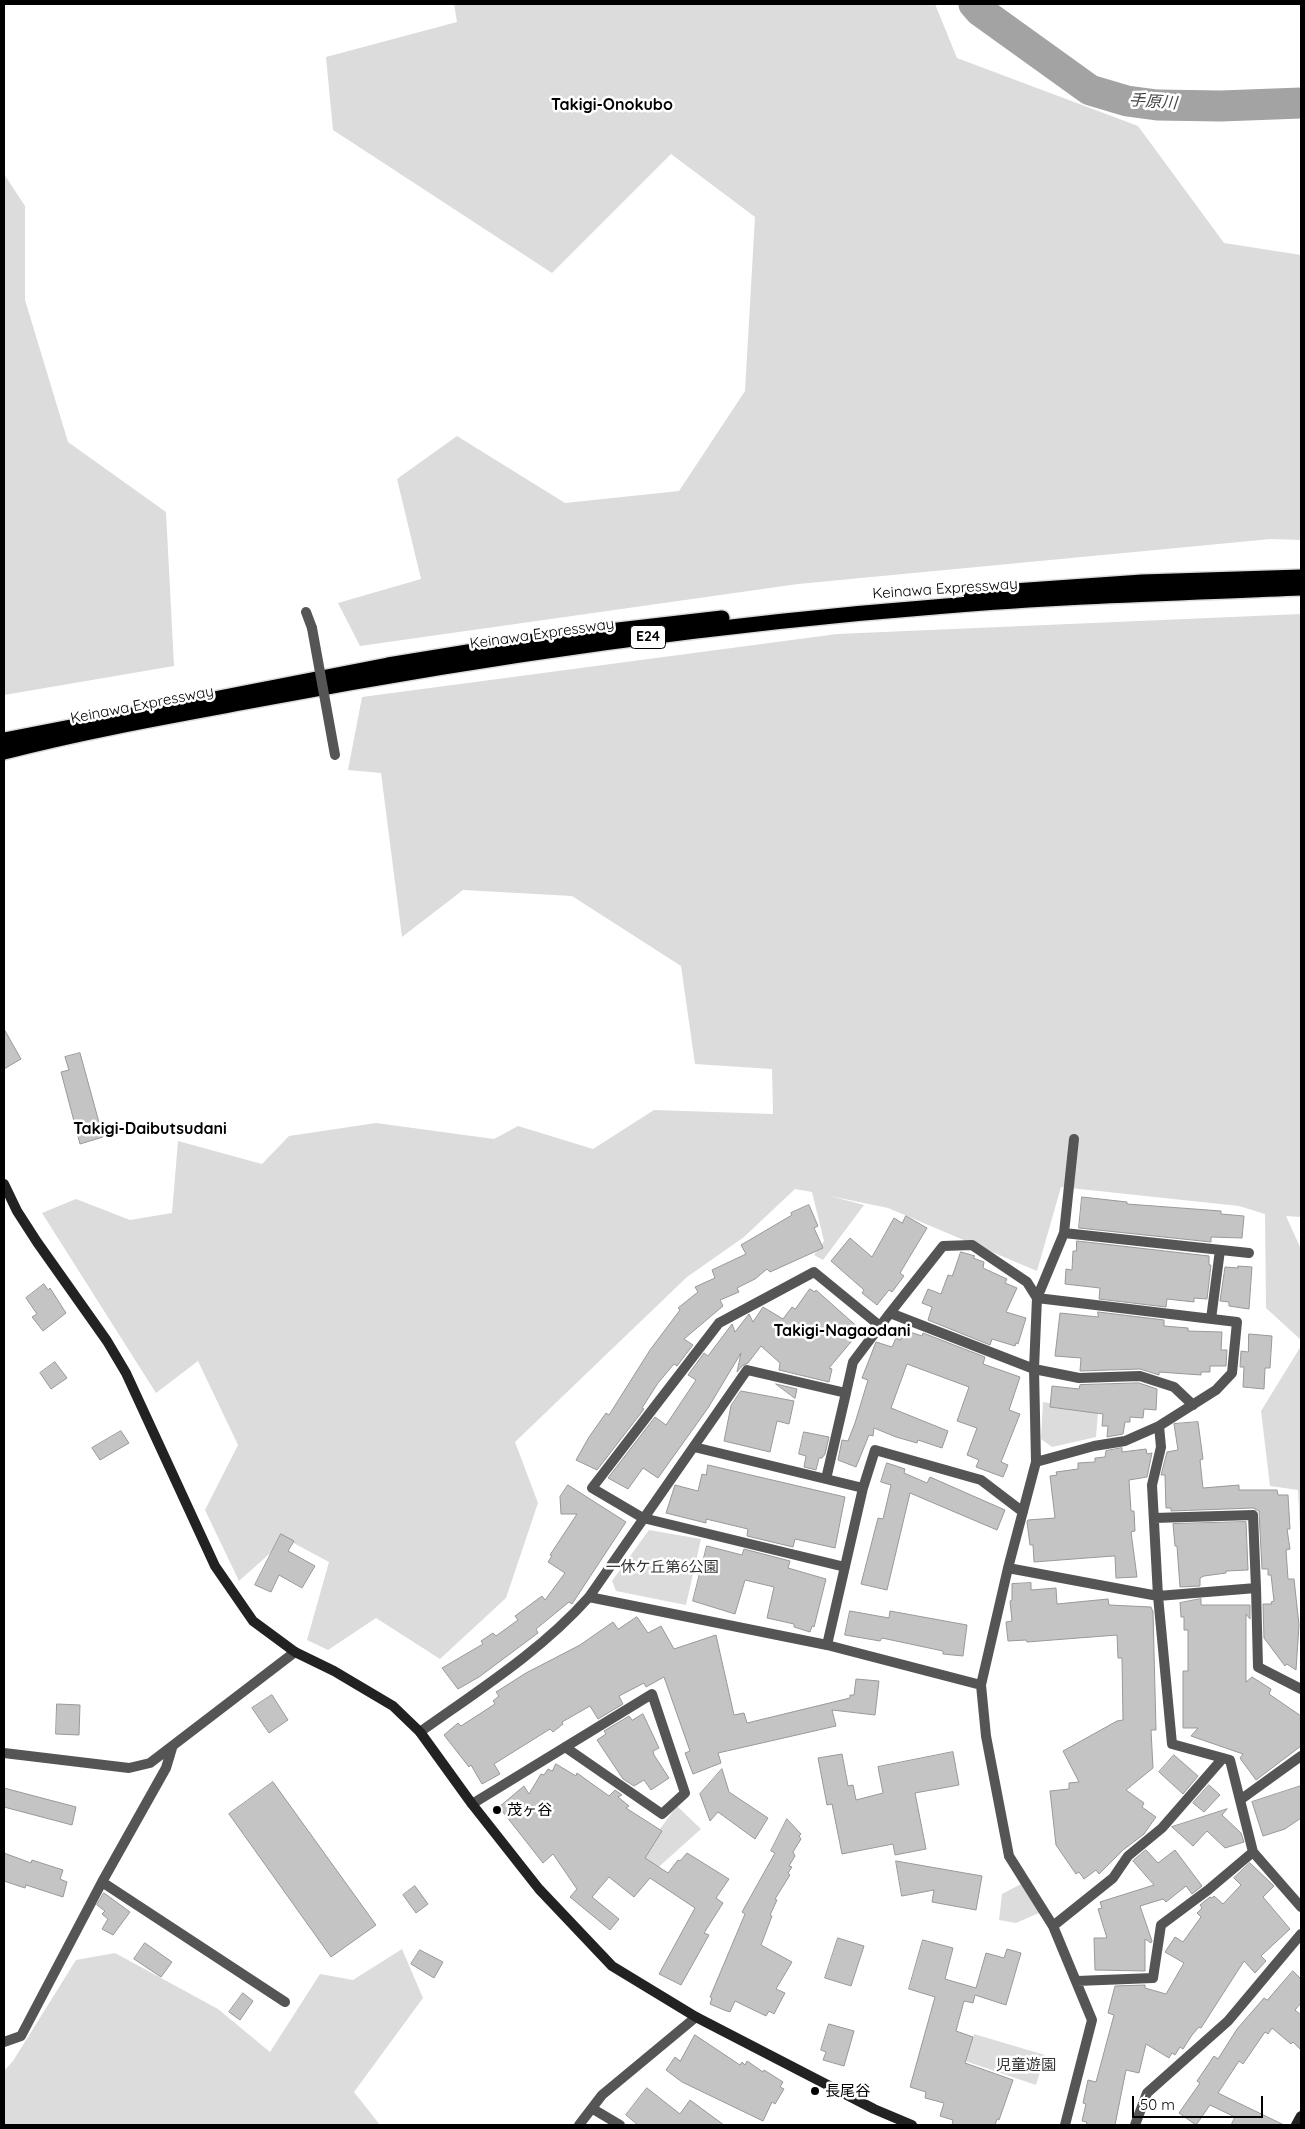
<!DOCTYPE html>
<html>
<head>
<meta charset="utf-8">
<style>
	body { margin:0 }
	#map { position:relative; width:1305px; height:2129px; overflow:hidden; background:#fff; font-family:Quicksand,sans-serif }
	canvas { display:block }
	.frame { position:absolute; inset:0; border:5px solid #000; pointer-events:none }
	.scale { position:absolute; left:1132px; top:2096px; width:131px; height:22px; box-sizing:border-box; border:2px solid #000; border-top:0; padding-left:6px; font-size:15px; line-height:18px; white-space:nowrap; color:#000; -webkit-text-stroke:4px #fff; paint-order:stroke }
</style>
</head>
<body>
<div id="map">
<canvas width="1305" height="2129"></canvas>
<div class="frame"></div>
<div class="scale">50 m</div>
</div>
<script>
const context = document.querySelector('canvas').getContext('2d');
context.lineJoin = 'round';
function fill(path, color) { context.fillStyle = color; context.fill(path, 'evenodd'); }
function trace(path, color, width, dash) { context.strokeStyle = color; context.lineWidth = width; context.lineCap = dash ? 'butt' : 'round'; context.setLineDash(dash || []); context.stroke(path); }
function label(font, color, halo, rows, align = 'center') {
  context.font = font + ' Quicksand,"Noto Sans JP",sans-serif'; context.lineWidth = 5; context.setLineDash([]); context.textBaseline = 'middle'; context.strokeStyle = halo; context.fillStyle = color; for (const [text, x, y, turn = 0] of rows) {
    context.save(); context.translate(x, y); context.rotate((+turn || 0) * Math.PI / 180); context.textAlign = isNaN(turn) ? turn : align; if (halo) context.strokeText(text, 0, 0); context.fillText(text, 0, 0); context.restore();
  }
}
fill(new Path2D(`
	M454,4h481l22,54 181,68 86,117 77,12v285l-30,-1 -473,45 -438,62 -22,-43 83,-24 -24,-100 60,-43 108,67 114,-12 66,-100 10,-174 -84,-63 -119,119 -219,-143 -7,-73 131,-35z
	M4,174l21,32v94l43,142 98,70 8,154 -170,29z
	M1301,614v603l-15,-1 15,33v91l-35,-32 -1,-94 -26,-8 -178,-19 -24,84 -149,-63 -58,-12 34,9 -41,55 -9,-5 10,-14 -12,-49 -17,-3 -51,48 -57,40 -172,165 23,61 -32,95 -66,61 -64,-41 -48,32 -21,-10 22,-78 -43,-23 -47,42 -34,-71 33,-65 -40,-84 -42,32 -114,-180 34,-14 54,21 42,-7 6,-72 84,23 27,-28 87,-13 118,16 24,-13 75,23 61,-39 119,4 -1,-45 -77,-5 -14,-98 -109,-70 -109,-6 -61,47 -21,-164 -33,-3 14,-73 475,-63z
	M1301,1346v203l-3,-59 -28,-4 -9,-75z
	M1043,1402l55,9 -2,26 -44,10 -11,-8z
	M649,1530l52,9 -15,66 -70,-14 -4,-10z
	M677,1806l24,23 -49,44 -16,-12z
	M1023,1883l18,29 -25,11 -17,-3 3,-26z
	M402,1949l21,49 -69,94 26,33h-376v-54l9,-10 63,-101 39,-7 103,56 52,43 50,-78 33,6z
	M974,2034l71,21 -9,30 -71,-24z`), '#dcdcdc');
trace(new Path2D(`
	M974,4l6,7 110,79 37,11 30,4 64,1 80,-3`), '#a3a3a3', 31);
const building = new Path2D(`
	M4,1029l17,30 -17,10z
	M80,1053l23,84 -23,7 -19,-72 8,-2 -4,-13z
	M1082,1197l45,5v2l94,7v3l23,2 -2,22 -31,-1v5l-132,-14z
	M809,1205l9,21 -4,2 9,20 -53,24 -3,-3 -12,10 -18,9 2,4 -19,8 3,6 -39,33 9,6 -16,21 -3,-2 -16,19 -16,25 2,1 -47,61 -21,-10 13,-23 17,-24 3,2 41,-65 30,-40 -2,-2 20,-16 -3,-5 20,-9 -3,-8 34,-16 -5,-9 51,-30 -1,-2z
	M906,1216l21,12 -27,45 4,3 -12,16 -3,-2 -12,15 -15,-12 2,-3 -33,-29 19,-23 22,19 22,-39 8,5z
	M1077,1241l132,15v9h2l-4,34 -13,-1v4l-27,-3 -1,8 -67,-8 1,-11 -35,-4 1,-15 6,1 1,-19h3z
	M961,1252l14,4 -2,2 11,4 -1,6 24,11 -2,4 12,5 -11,24 20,6 -8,26 -2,-1 -1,3 -23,-7 -2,6 -62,-25 4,-13 -10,-4 6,-14 13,5 7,-19 4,1z
	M1238,1266l14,1 -3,42 -20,-3v-4l-9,-1 5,-34 13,1z
	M44,1284l4,6 2,-2 16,25 -23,18 -11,-14 5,-3 -11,-16z
	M810,1289l5,3 1,-2 45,40 -32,38 3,1 -3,13 -50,-12 1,-7 -19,-17 -13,17 -6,3 -5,6 4,-19 -33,55 -50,70 -15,-10 -15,21 -20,-11 47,-61 11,8 30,-45 -8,-5 16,-22 4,3 24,-32 3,8 14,-18 4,8 10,-15 20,12 9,-12 3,2z
	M1098,1312l66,8v6l24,2v3l34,1 -1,18h6l-1,16h-16v6h-9v3l-42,-3v3l-19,-6 -60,2 1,-13 -26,-2 5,-43 38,4z
	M904,1330l18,6 1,-3 62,24 -2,7 37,13 -11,33 11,4 -19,48 7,3 -5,12 -27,-10 3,-7 -12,-5 10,-27 -20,-7 12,-34 -62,-23 -16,44 57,23 -6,17 -24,-8 -1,3 -21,-6 -22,-9 -1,8 -4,-1 -13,32 -18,-7 4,-20 6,1 7,-18 13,-43 -6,-2 14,-36 16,5 4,-9 4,2z
	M1249,1334l23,2 -2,32h-5l-1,21 -21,-2 1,-20h-4l1,-16 7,1z
	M55,1362l12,16 -16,11 -11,-16z
	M1139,1383l18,6 -1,21 -12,-1 -1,9 -13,-1v5h-5l-2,12 -16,3 1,-11h-6l1,-12 -53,-7 2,-21 27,3 1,-4z
	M776,1384l21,5 -2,9z
	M741,1391l53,10 -5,23 -12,-3 -7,31 -46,-11 7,-35z
	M1198,1422l5,37 -3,1 3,28 36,-3v5h38l1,5h10l2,34h-3l3,20 -4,1 2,29h6l5,46 -3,45 -9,-6 -2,2 -21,-28 -1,-34h9l-1,-2 3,-1 -3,-26h-3v-6h-6l-3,-58 -6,-3 -82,3v-3h-5l-1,-33h-4l6,-23 11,-2 -4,-26z
	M121,1431l8,12 -29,17 -8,-12z
	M804,1432l25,5 -4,17 -3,4h-3l-3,12 -12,-3 2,-11 -7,-2z
	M1122,1448v4l24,-3 1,5 5,-1 -5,24 -18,3 2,31h3l1,20 -4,1 6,45 -21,1 -1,-22h-2l-79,6 -1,-17h-3l-3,-23 1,-2 27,-2 -5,-42 7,-1 -1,-3 22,-3v-6l17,-1v-4l10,-1 1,-6z
	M887,1463l18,6 -1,4 23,10 3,-6 75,33 -8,20 -87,-37 -23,97 -26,-6 17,-66 5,1 8,-34 -10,-3z
	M708,1465l137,32 -10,51 -40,-9 -2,8 -46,-11 1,-7 -42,-10v4l-40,-10 9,-28 23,6 4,-17 4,1z
	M568,1485l58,37 -54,82 -3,-2 -33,27 2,4 -59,44 -21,12 -16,-21 41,-24 -2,-3 12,-8 3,3 22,-16 -3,-4 27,-20 3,4 20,-27 -17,-11 4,-6 -2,-1 27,-41h-16l-1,-17z
	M1246,1522l2,48 -22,1v2l-22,3 -4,2v8l-20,1 -3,-41h-2l-2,-22z
	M281,1534l13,7 -6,10 27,15 -13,22 -23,-13 -8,17 -16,-7z
	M707,1546l35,9 2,-6 46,12 -2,7 38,11 -12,48 -2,-1 -2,6 -16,-5v-3l-27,-6 7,-31 -29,-7 -10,34 -42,-13z
	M1031,1583v7l25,-2 1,16 51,-5 1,6 42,2 2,5 3,118h-5l2,38 -27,22 18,13 -2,4 14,10 -12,17 -21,16 -24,24 -3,-4 -12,9 -5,-7 -3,2 -20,-29 -6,-54 19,-2v-6l10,-1 -16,-31 54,-30 6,-1 -1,-62h-4l-1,-23 -90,7 -1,-2 -18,1 -2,-19 6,-1 -2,-20 2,-1v-16z
	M1201,1599v6h49v14l-4,-5v68l6,-5 19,12 -2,5 32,22v30l-45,34 -16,-22 3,-4 -52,-18 7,-8h-15v-57h5v-41h-4v-13h-3l-1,-14z
	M850,1611l39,7 1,-7 77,14 -4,31 -20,-2v-3l-61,-13 -2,3 -35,-6z
	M637,1617l11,16 13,-7 13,23 42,-14 18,80 10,-2 3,10 103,-25v-3h4l2,-16 23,2 -4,34 -43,-5 4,16 -118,27 3,10 -28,11 -8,-21 5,-2 -26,-74 -18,10 -2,-4 -25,13 4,8 -25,15 -8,-13 -28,16 1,2 -10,8 -3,-3 -56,35 6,10 -18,10 -11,-19 -2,2 -25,-32 14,-12 3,3 34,-22 -2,-3 6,-5 -3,-4 30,-19 54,-28 33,-23 5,7z
	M272,1695l16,25 -19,13 -17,-25z
	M57,1704l23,1 -1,30 -23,-1z
	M643,1714l16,34 -6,3 1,4 15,23 -18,12 -7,-10 -10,6 -11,-7 -26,-39 9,-6 -2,-3 25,-15 3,4z
	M953,1752l6,33 -44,8 11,56 -31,6 -2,-11 -51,10 -10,-50 -5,1 -9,-47 24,-4 6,32 5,-1 3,15 27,-7 -5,-26z
	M1174,1755l24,21 -15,18 -24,-22z
	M556,1764l20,12 1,-3 32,23 6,-6 7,5 -4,2 11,9 -3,2 36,23 -17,27 23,15 10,-13 2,1 7,-8 42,26 -13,19 7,5 -19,30 5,2 -28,50 -22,-11 36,-66 -45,-30 -16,19 -25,-20 -17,20 27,22 -9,11 -40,-33 7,-8 -24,-35 -10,9 -44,-56 25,-21 5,8 12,-20 3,1 4,-6 4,2z
	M722,1769l7,23 39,26 -13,21 -37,-27 -8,9 -10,-27z
	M273,1782l103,143 -45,32 -102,-143z
	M1209,1785l11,10 -16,17 -11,-9z
	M1301,1786v32l-16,11 -22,7 -11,-34z
	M4,1788l72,19 -4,18 -68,-18z
	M1227,1809l-5,6 19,18 3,9 -19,6 -18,-17 -14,15 -21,-19z
	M787,1819l14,15 -2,2 2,3 -8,13 2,4 -6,10 3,1 -4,6 2,2 -15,24 2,1 -7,15 2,1 -11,29 31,17 -16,27 9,4 -11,21 -5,-3 -3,5 -31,-15 -5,11 -6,-2 -14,-6 2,-6 -2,-1 35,-83 -3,-2 33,-59 -4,-2z
	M1146,1850l12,13 17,-13 27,36 -10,8 -6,-8 -20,16 -3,-3 -23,7 12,35 -1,2 -6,-4v32l-50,-1 -1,-32h13l-9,-29 4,-1 -2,-6 54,-17 -21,-24z
	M4,1853l27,10 1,-3 31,10 -3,9 7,3 -4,15 -37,-12 -1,3 -21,-7z
	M896,1861l86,15 -6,34 -44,-8 2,-12 -32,6z
	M1250,1863l24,23 -11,11 27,32 -29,27 5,5 -11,12 -11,-12 -43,67 -2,-1 -7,8 -9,14 -3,-2 -5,8 -3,-2 -3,5 -23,-14 -7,29 -13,-3 -11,55h-29l1,-3 -5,-1 4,-17 -3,-1 5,-23 8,2 18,-67 -6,-2 7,-27 30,-1v3l21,6 18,-31 -19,-11 10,-15 8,5 18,-25 -4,-4 5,-5 -2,-3 10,-8 2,1 2,-2 9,8 18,-19 -7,-7z
	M415,1886l13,18 -12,9 -13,-18z
	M104,1893l26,19 -17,23 -11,-6 6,-10 -6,-5 3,-3 -8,-6z
	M838,1938l26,8 -13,40 -26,-8z
	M923,1940l30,8 -8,31 31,9 10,-35 18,5 3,-9 14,4 -15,52 -31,-10 -2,8 -9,-2 -8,30 17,6 -8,26 48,17 -14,40 -2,-1 -2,6h-43l1,-5 -13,-4 4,-13 -19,-5 1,-6 -16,-5 25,-90 -26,-8z
	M145,1943l27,19 -11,15 -27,-18z
	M420,1950l23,12 -9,16 -23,-14z
	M1293,1971l8,8v24l-6,7 6,5v35l-8,-8 -2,2 -19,-16 -4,6 -3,-2 -22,32 -4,-3 -21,32 66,32h-53l4,-8 -25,-12 -14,20 -17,-12 21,-30 -3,-2 17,-25 4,3 19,-30 27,-31 3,2z
	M243,1993l10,8 -13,19 -11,-8z
	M829,2024l25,7 -10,35 -21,-6 3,-8 -5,-2z
	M695,2035l45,30 2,-3 3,3 2,-4 16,11 1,-2 19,12 -3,5 4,2 -9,15 -3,-2 -9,19 -81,-39 -16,-12 9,-13 5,4z
	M647,2088l33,26 10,-14 34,25h-86l-12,-10z`);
fill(building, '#c4c4c4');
trace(building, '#999', 1);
const highway = new Path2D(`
	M971,594l171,-12 159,-5
	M4,740l384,-75 178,-29 156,-18
	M4,752c85,-22 172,-37 258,-53 226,-43 454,-75 684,-93 118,-10 237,-13 355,-18`);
trace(highway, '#dbdbdb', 18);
trace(new Path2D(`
	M306,612l6,16
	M1064,1233l185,20
	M890,1313l53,-67 29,-1 55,37 10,16 200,24 -5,51 -16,17 -57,36 -34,15 -31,5 -58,16
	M1211,1319l9,-69
	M1159,1426l2,21 -9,38 6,111 14,148 58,16 23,92 48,55
	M694,1447l169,41 -36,157
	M826,1479l20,-86
	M863,1488l12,-38 106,30 42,32
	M1154,1518l99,-3 3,73
	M845,1567l-202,-49 -51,-30 127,-165 95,-51 66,54
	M1008,1568l150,28 98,-8 2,79 43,22
	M589,1597l238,48 154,40
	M420,1732c59,-42 121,-81 169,-135l158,-227 99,23 7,-31 37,-49 144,56 45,9 61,-2 34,11 19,18
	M4,1753l125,15 21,-5 145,-111
	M1240,1800l61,-44
	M472,1804l180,-110 33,99 -23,21 -97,-67
	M102,1882l183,120
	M1053,1926l60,-48 15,-22 34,-28 61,-70
	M1077,1981l76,-3 8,-53 47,-35 45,-38
	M4,2042l17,-6 81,-154 64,-114 6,-20
	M593,2109l27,16
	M579,2125l23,-30 94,-78
	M1065,2125l27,-105 -39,-94 -44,-70 -23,-120 -5,-51 27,-117 28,-106 -2,-93 3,-71 27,-65 10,-94
	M1135,2125l12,-32 81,-72 73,-87`), '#555', 10);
trace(new Path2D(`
	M4,1184l13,27 20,31 70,99 19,32 89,193 38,55 42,31 39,19 59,35 27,26 52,72 67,85 73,77 84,51 178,92 38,16
	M1296,2125l5,-9`), '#222', 10);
trace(highway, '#000', 15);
trace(new Path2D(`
	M312,628l23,127`), '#555', 10);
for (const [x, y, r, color] of [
	[497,1810,5,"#000"],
	[815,2091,5,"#000"]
]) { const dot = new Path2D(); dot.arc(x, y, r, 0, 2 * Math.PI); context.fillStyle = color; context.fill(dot); trace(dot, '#fff', 2); }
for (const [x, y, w] of [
	[648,637,35]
]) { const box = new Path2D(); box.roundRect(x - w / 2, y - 11.5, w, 23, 4); context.fillStyle = '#fff'; context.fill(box); trace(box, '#000', 1); }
label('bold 14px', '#000', null, [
	["E24",648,637]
]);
label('15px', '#000', '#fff', [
	["Keinawa Expressway",945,589,-4],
	["Keinawa Expressway",542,634,-8],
	["Keinawa Expressway",142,705,-11]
]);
label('15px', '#333', '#fff', [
	["一休ケ丘第6公園",662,1567],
	["児童遊園",1026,2065]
]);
label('15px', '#000', '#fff', [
	["茂ヶ谷",507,1810],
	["長尾谷",825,2091]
], 'left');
label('italic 16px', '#444', '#fff', [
	["手原川",1153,102,4]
]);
label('bold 16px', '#000', '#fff', [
	["Takigi-Onokubo",612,105],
	["Takigi-Daibutsudani",150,1129],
	["Takigi-Nagaodani",842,1331]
]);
</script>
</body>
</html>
